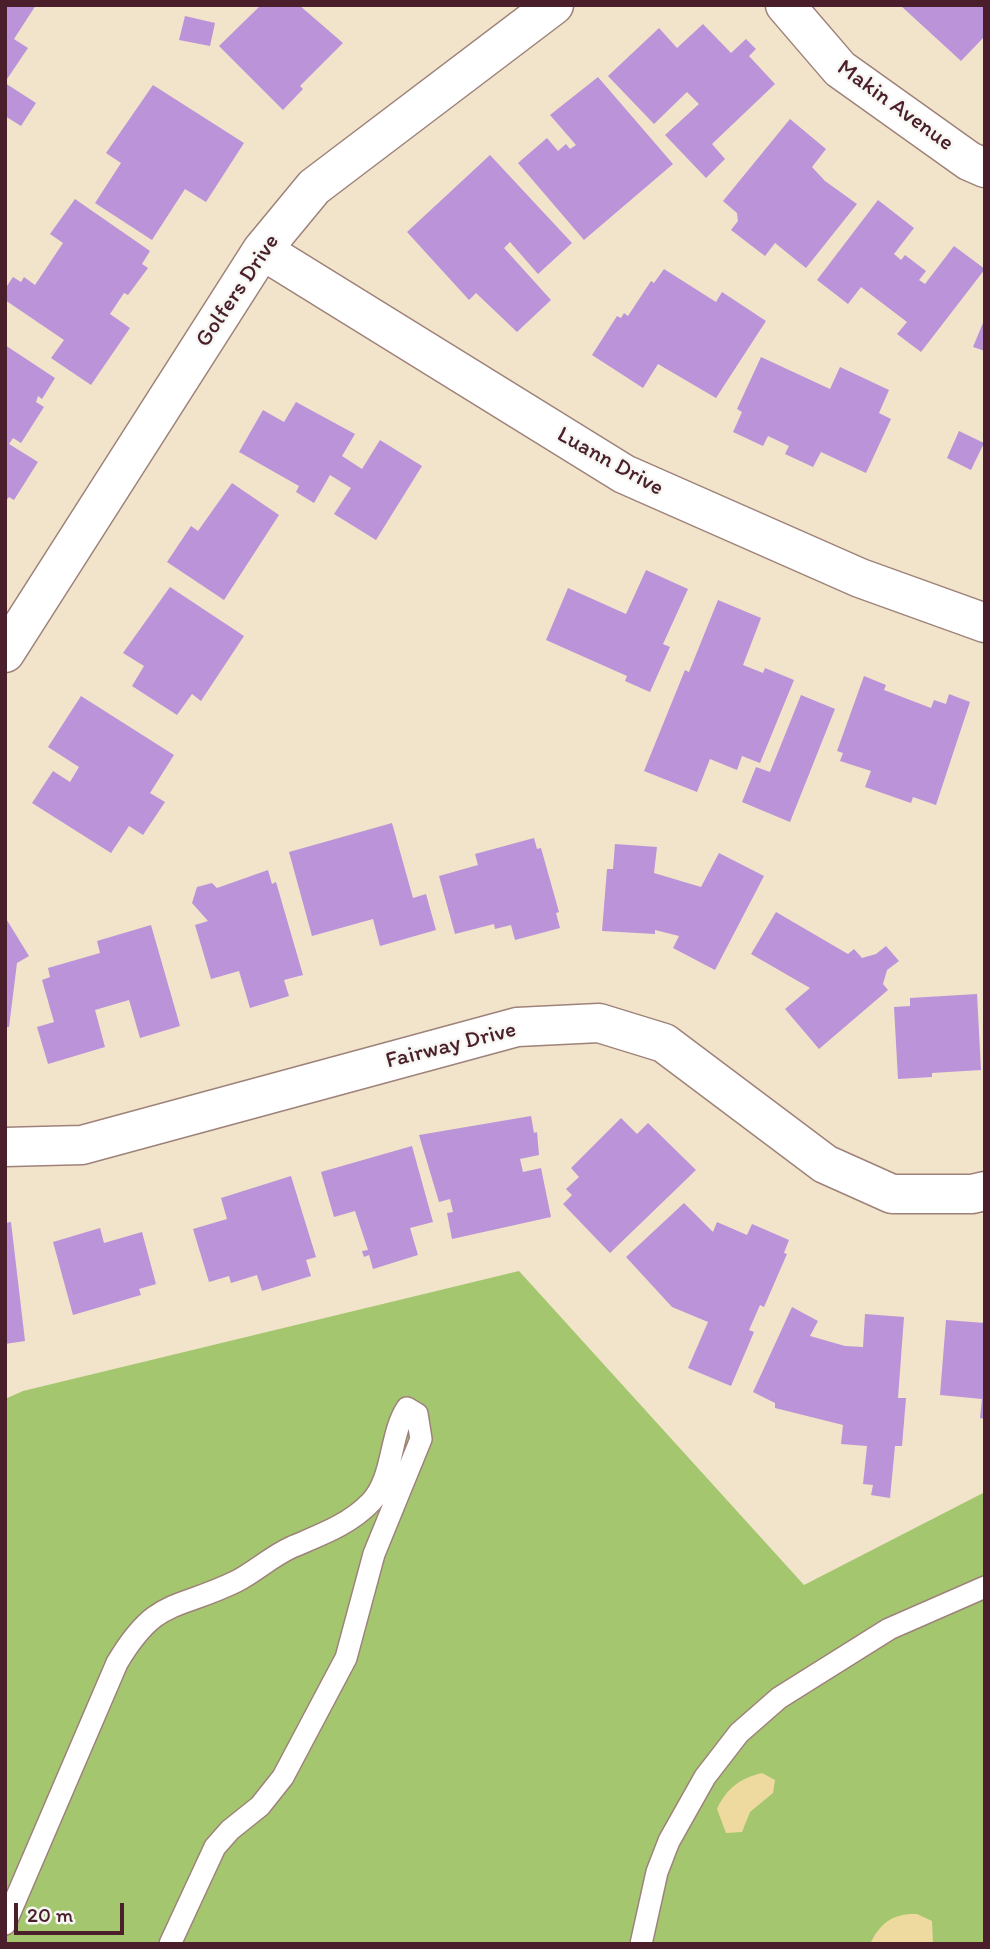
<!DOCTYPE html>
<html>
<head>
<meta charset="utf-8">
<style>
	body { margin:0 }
	#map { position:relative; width:990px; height:1949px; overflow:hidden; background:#f1e4ca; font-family:Itim,sans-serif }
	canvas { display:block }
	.frame { position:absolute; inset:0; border:7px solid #4a1f2b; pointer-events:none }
	.scale { position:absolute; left:14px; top:1903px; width:110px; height:32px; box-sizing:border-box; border:4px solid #4a1f2b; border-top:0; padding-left:9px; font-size:21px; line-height:24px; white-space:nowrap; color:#4a1f2b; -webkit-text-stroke:5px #f6f6f2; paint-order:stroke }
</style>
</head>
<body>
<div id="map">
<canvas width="990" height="1949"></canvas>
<div class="frame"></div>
<div class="scale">20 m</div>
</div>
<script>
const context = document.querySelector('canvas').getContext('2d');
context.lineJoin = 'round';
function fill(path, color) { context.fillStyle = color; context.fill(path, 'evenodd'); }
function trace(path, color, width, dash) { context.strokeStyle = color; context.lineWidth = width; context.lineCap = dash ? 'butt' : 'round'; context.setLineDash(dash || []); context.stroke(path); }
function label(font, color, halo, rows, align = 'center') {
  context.font = font + ' Itim,sans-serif'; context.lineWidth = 5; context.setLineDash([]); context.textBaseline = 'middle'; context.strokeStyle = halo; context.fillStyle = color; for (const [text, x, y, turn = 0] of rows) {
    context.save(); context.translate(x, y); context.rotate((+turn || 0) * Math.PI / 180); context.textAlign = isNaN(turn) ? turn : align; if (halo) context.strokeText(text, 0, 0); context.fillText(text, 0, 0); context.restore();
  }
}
fill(new Path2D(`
	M519,1271l285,314 181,-93v452h-980v-545l18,-8z`), '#a4c66f');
fill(new Path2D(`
	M762,1773l13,7 -2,13 -23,19 -8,20 -16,1 -9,-24c9,-20 23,-31 45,-36z
	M917,1914l15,7 1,23h-63c10,-21 23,-31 47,-30z`), '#eeda9e');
fill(new Path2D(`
	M5,5h31l-22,34 14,9 -23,34z
	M261,5h38l44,38 -43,43 3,3 -20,21 -64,-64z
	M900,5h85v31l-24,25z
	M185,16l30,7 -5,23 -31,-6z
	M703,24l28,29 15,-14 10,10 -7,7 26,28 -63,60 13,15 -19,19 -41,-43 34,-31 -12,-12 -33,32 -46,-48 51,-48 18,20z
	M598,77l75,87 -89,76 -66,-77 29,-25 11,13 8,-7 4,5 6,-4 -26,-30z
	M5,83l31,20 -15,23 -16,-10z
	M153,85l91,58 -38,59 -21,-13 -33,51 -57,-37 26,-40 -15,-10z
	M790,119l36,30 -14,18 13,14 32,23 -51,64 -31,-25 -10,13 -34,-26 7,-9 -1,-8 -14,-12z
	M490,155l82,88 -34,31 -28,-32 -6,6 47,52 -34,32 -41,-39 -7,7 -62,-68z
	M75,199l75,52 -8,13 6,4 -20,27 -4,-2 -14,21 20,14 -39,57 -40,-27 13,-18 -59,-40v-11l8,-12 8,5 3,-5 11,8 28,-42 -13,-9z
	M878,200l36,28 -20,26 7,6 4,-5 21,16 -7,9 6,4 29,-38 31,23 -64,83 -24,-18 10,-12 -46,-35 -13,17 -31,-24z
	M664,269l52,33 6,-10 44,29 -50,77 -58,-34 -15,24 -51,-33 25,-39 4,2 3,-5 4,3 23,-35 3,2z
	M985,318v33l-12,-4z
	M5,345l50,33 -13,21 -4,-3 -2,6 8,5 -23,36 -8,-5 -4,6 29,18 -24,38 -5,-3 -4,5z
	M761,357l69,32 10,-22 49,23 -10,23 12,6 -25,54 -45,-21 -8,15 -28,-13 4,-8 -21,-10 -5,10 -30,-14 9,-20 -5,-3z
	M296,402l59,32 -13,22 20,13 18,-29 42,26 -46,74 -42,-26 17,-26 -21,-13 -16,28 -18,-11 3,-6 -60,-34 24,-42 21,12z
	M959,431l25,12 -13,27 -24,-12z
	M232,483l47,32 -55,85 -57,-38 24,-36 7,5z
	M646,570l42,19 -25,55 7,3 -20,45 -25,-11 2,-5 -81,-36 22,-52 58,26z
	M170,587l74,49 -43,65 -9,-7 -15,21 -45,-29 12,-20 -21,-13z
	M718,600l43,18 -18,47 20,8 2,-5 29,12 -34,83 -18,-7 -5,14 -27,-11 -13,33 -53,-21 41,-101 4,2z
	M864,676l22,9 -2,5 47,18 3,-8 12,4 3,-10 21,8 -34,103 -23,-8 -2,6 -46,-16 6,-16 -31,-10 3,-8 -6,-2z
	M801,695l34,14 -45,113 -48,-20 14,-35 14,5z
	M81,696l93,59 -24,38 15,9 -22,33 -14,-9 -18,27 -79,-50 21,-32 17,11 9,-15 -31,-20z
	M392,823l21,75 13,-4 10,36 -56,16 -7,-27 -61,17 -23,-84z
	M534,838l3,11 4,-1 18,64 -3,1 4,15 -45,12 -4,-15 -16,4 -1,-5 -39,10 -16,-58 39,-11 -3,-11z
	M615,844l42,3 -3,26 47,14 18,-34 45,23 -49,94 -42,-22 6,-12 -24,-6v4l-53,-3 5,-62h6z
	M268,870l4,14 4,-2 27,93 -19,5 5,16 -39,12 -11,-37 -28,8 -16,-54 13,-4 -16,-18 5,-16 15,-4 5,5z
	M776,912l72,42 6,-5 8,9 14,-4 10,-8 13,15 -12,9 -4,14 5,6 -69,59 -34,-40 25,-21 -59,-34z
	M5,917l24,39 -12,7 -8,64h-4z
	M151,925l29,101 -40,12 -11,-38 -34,10 10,37 -57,17 -11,-37 17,-5 -12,-42 8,-3 -2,-9 52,-15 -3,-12z
	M977,994l4,76 -49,3v4l-34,2 -4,-72 16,-1v-8z
	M531,1116l3,17 3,-1 2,23 -19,4 3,13 18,-4 10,49 -99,22 -5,-26 6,-1 -3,-13 -11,3 -20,-67z
	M621,1118l16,16 11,-11 48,47 -86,83 -47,-49 9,-9 -6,-6 13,-12 -8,-9z
	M412,1146l21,76 -23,6 8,27 -45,14 -4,-14 -5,2 -2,-6 6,-1 -13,-39 -21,6 -13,-45z
	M291,1176l25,81 -10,3 5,16 -49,15 -5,-16 -26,8 -2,-7 -20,6 -16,-53 34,-10 -6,-21z
	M684,1203l29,29 4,-10 30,13 5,-11 37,16 -5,13 3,1 -23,53 -4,-2 -11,25 5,2 -23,54 -43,-18 20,-46 -36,-15 -46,-50z
	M11,1222l14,119 -20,3v-121z
	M100,1228l4,15 38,-11 14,52 -17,5 2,6 -68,20 -20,-73z
	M792,1307l26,14 -8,15 35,10 18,1 2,-33 39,3 -6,81h8l-4,48h-7l-5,52 -19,-3 2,-10 -10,-1 4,-38 -26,-2 2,-19 -68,-17v-5l-22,-11z
	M946,1320l39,3v96l-5,-1 2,-19 -42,-4z`), '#bb93d9');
const lane = new Path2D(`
	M5,1924l112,-261c40,-67 59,-52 120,-82 19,-10 35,-25 55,-34 28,-12 57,-22 79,-45 23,-25 18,-66 36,-94l10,6 4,25 -47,115 -28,104 -63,119 -23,29 -30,24 -15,17 -45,97
	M641,1944l16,-72 12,-31 36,-64 34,-44 40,-35 110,-69 96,-42`);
const street = new Path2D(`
	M785,5l55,64 129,92 16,7
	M262,250l362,224 236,104 125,45
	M5,653l257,-403 52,-63 240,-182
	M5,1147l77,-2 435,-118 82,-4 65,20 161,121 67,30h80l13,-3`);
trace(lane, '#9e827a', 24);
trace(street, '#9e827a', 41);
trace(lane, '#fff', 21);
trace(street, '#fff', 38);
label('23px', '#4a1f2b', '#f6f6f2', [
	["Makin Avenue",895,106,36],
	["Golfers Drive",238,291,-56],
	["Luann Drive",610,462,29],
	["Fairway Drive",451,1046,-14]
]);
</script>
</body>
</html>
